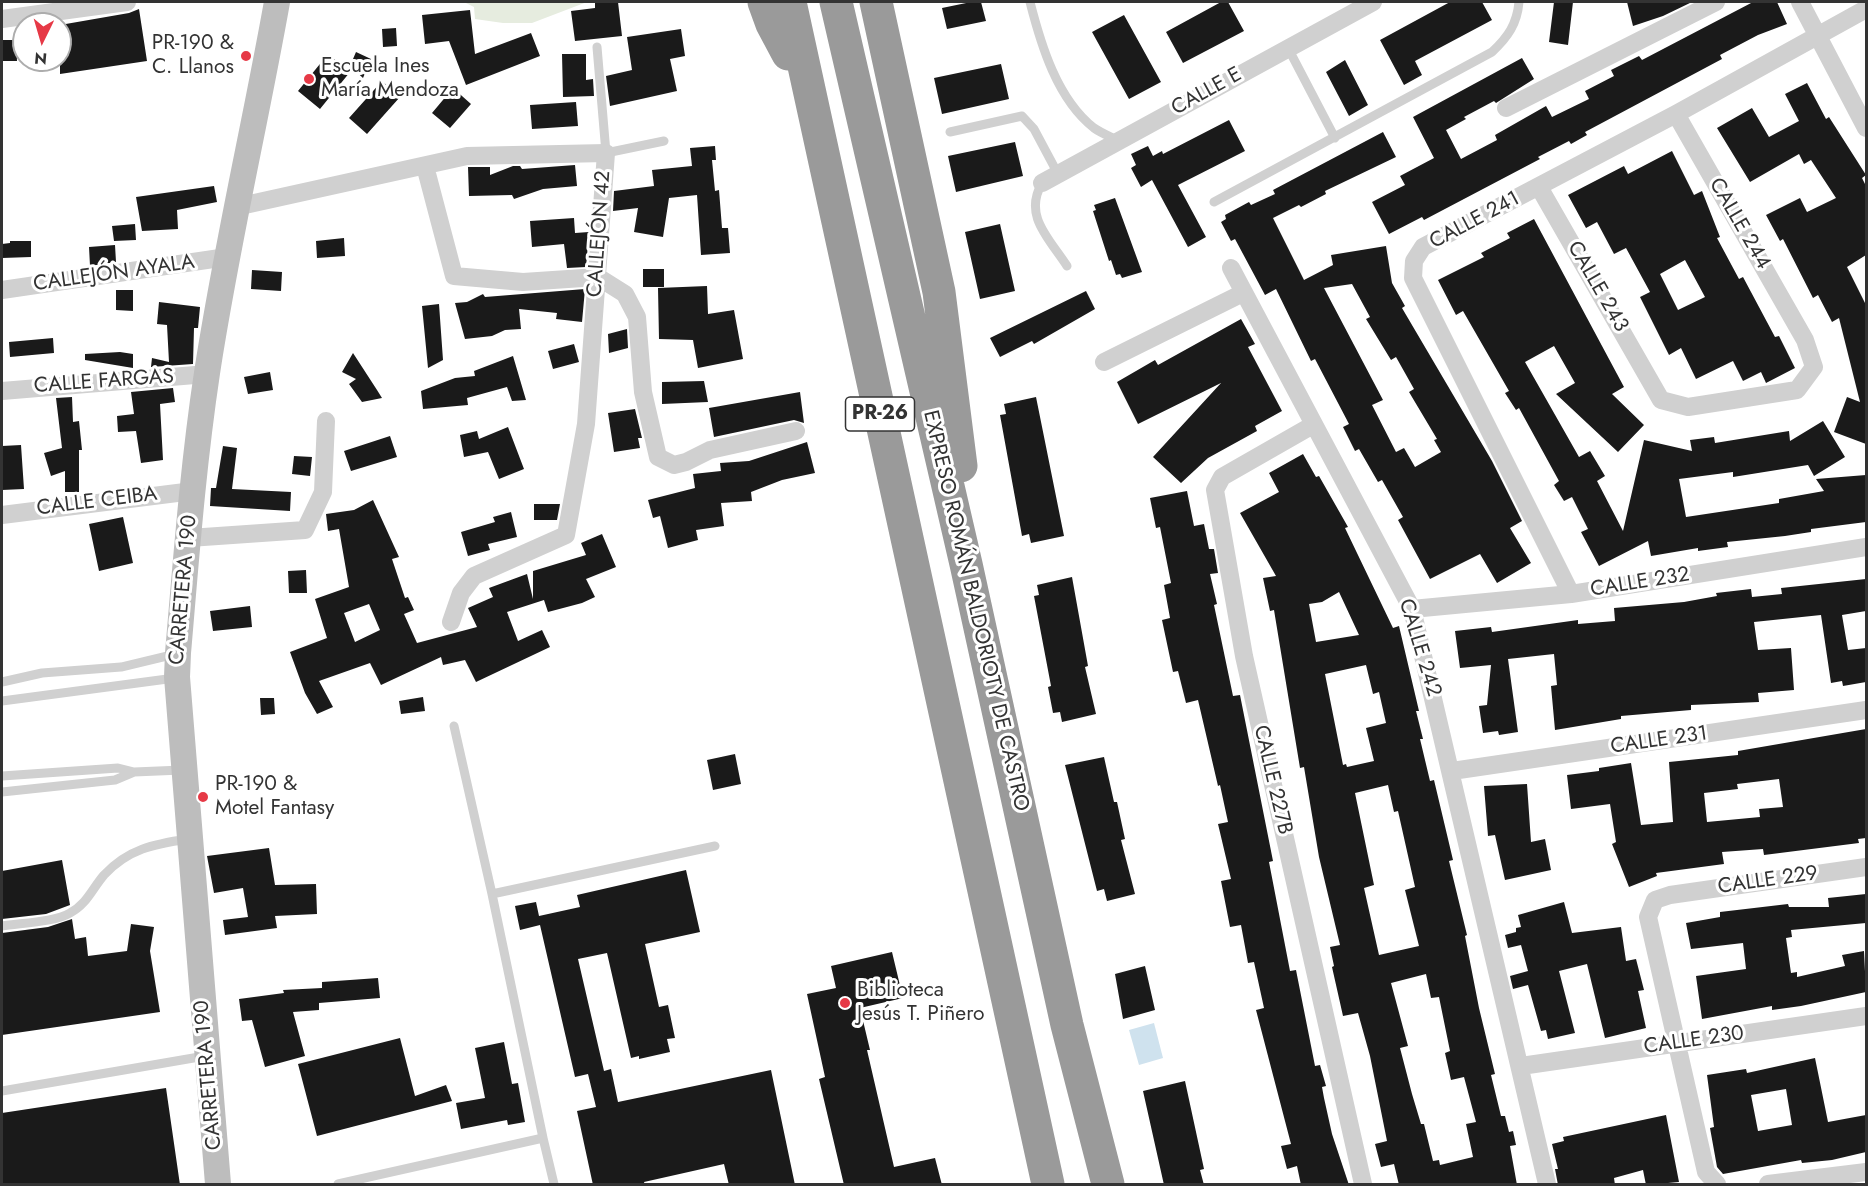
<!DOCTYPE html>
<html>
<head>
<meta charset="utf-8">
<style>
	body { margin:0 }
	#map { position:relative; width:1868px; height:1186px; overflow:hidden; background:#fff; font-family:Jost,sans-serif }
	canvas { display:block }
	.frame { position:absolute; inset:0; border:3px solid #333; pointer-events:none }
	.north { position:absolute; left:12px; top:12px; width:60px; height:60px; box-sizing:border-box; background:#fff; border:2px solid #adadad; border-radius:50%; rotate:185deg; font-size:16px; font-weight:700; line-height:24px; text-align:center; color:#333 }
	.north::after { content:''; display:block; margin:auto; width:21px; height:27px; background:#e63946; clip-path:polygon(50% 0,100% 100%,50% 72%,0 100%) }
</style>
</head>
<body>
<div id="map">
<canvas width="1868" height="1186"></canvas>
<div class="frame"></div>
<div class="north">N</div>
</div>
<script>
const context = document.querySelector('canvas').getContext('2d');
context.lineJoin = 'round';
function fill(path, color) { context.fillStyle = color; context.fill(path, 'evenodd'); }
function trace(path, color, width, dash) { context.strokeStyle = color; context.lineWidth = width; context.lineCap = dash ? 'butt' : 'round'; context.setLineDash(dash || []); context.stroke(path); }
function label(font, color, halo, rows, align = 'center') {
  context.font = font + ' Jost,sans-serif'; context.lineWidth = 6; context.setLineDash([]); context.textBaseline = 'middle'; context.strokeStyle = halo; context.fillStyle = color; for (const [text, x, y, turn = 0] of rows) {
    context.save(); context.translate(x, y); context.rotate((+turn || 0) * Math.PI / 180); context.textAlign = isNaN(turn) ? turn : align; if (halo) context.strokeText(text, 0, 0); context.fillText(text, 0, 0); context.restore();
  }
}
fill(new Path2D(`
	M464,2h123l-55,21h-29l-28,-4 -1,-12z`), '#e6ecdf');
fill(new Path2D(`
	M1154,1023l9,35 -24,7 -10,-35z`), '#cfe2ee');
fill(new Path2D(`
	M595,2h23l4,34 -47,5 -4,-30 24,-3z
	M971,2h10l5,19 -39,8 -5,-21z
	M1221,2h7l16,29 -61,32 -17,-31z
	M1450,2h32l10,18 -77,41 7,14 -18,10 -24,-45z
	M1554,2h19l-5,43 -19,-3z
	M1627,2h65l-29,14 -30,10z
	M1753,2h24l10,22 -29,11 -38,20 2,4 -137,73 2,3 -16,9 -2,-3 -31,16 2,2 -116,61 -2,-3 -33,17 -17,-32 33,-17 -5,-9 34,-18 -21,-41 109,-59 12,21 -38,24 -2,-2 -30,16 2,2 -20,11 15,29 36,-19 -2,-5 51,-29 6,11 37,-18 -4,-8 29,-15 -3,-6 28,-14 3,4z
	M139,9l8,52 -87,13v-49l69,-12z
	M470,10l5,44 56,-21 9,23 -74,29 -17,-44 -24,3 -3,-29z
	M1124,15l37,67 -32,17 -37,-67z
	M396,28l1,18 -14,1 -1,-18z
	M681,29l4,27 -15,3 7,32 -67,15 -4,-30 26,-6 -5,-33z
	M2,40h14l1,21h-15z
	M356,52l15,7 -8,19 -13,-12z
	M328,54l22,18 -30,37 -22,-18z
	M562,54h24v26l7,-1 1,17 -31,1z
	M1345,60l23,45 -19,11 -23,-44z
	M1001,64l8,35 -67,15 -8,-36z
	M382,81l18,16 -33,37 -18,-16z
	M1807,83l19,36 3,-2 37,58 -4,3 4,8v69l-19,12 19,38v139l-32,-12 13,-35 13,5 -21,-84 -7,4 -14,-27 -5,3 -30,-59 -3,2 -14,-26 34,-17 7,14 29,-14 -25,-38 -7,4 -5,-10 -49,28 -33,-54 35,-20 17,29 30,-16 -14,-27z
	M453,88l18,16 -21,24 -18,-15z
	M576,102l2,24 -46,3 -2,-24z
	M1229,120l16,31 -67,34 28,52 -18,10 -36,-67 -11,7 -10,-19 5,-3 -5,-11 17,-8 5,10 9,-5 1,3z
	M1383,132l13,25 -71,34 1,3 -25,13 -2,-2 -26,13 31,62 29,-15 -2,-10 55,-9 6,37 13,23 -3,2 90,153 30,60 -12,7 21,35 -34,20 -17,-29 -50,25 -32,-59 5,-3 -21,-37 -4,2 -19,-33 -4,2 -12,-24 6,-3 -34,-65 -4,2 -35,-72 -11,6 -30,-56 -4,2 -10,-19 5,-3 -1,-4 24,-13 2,3 24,-11 -2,-4zM1352,284l18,33 -4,2 25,41 5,-3 18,32 -5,3 28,47 -3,1 7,12 -26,15 -11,-19 -8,4 -24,-47 11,-5 -59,-112z
	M1015,142l8,34 -67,16 -8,-36z
	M715,146l1,14h-4l3,31 4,-1 3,38h6l2,25 -29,2 -4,-60 -28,3 -6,39 -29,-5 4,-24 -25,3 1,-20 40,-5 -2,-16 40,-4 -2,-18z
	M1672,151l22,44 8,-4 18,46 -3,1 22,41 4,-2 32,60 4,-1 16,32 -29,15 -5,-11 -18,9 -10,-20 -37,18 -15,-31 -12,7 -29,-58 10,-5 -24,-44 -12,6 -17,-32 -11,6 -18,-33 56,-29 4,8zM1685,260l20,37 -27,13 -18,-36z
	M575,165l2,21 -34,3 -29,10 -2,-4 -43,1 -1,-29h22v8l23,-9h7l2,3z
	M214,186l3,16 -40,8 1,19 -36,2 -6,-34z
	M1115,198l27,74 -20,6 -2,-4 -4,1 -5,-15 -2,1 -16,-50 3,-1 -2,-5z
	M574,218l1,15 14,-1 -3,35 -19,1 -3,-24 -32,3 -2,-26z
	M1534,219l90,168 -12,7 32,31 -26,27 -62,-58 19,-11 -21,-37 -29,16 54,95 11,-6 15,25 -8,5 26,50 21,-91 48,11 -2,-11 24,-3 1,6 74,-12 1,10 33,-20 22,36 -31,19 -6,-11 -75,12v-5l-54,7 7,38 93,-14v-4l45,-8 -8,-12 50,-4v47l-55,7v3l-26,4 -58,6 1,5 -30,4v-3l-47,8 -3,-15 -49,25 -18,-34 7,-3 -16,-32 -8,4 -10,-16 5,-4 -40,-73 -3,2 -11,-17 4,-2 -46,-80 -7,4 -18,-35 46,-23 -3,-4 29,-15 -3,-5z
	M135,224l1,16 -22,1 -2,-15z
	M1000,224l15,67 -35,8 -15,-67z
	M344,238l1,18 -28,2 -1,-17z
	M10,241h21v16l-29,1v-14l8,-1z
	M115,245l1,17 -26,4 -1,-19z
	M643,269h21v18h-21z
	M252,270l30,2 -1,19 -30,-2z
	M707,286l1,28 26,-4 9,49 -45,9 -5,-28 -34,-1 -1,-51z
	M585,289l-3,33 -26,-3 1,-6 -38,-4 2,20 -16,1 -13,6 -27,3 -10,-36 12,-1 16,-8 2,3z
	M116,290h17v21l-17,-1z
	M1086,291l9,18 -61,35 -2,-3 -32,16 -10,-19z
	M159,302l41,5 -2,21h-4l-1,36 -42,3 1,-9 17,4 -2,-37 -10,-1z
	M439,304l4,56 -15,8 -6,-62z
	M1241,319l14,25 -7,3 34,64 -27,15 2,5 -49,27 -27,25 -28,-26 68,-74 -83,41 -21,-42 38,-22 3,5z
	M627,329l1,19 -19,5 -1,-19z
	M53,338l1,15 -44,4 -1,-15z
	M574,344l5,18 -26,7 -5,-18z
	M120,352l13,2v14l-48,-8v-6z
	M353,353l24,37 5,8 -20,4 -13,-18 7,-5 -14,-7z
	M513,356l13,44 -14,1 -5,-14 -40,11 1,7 -45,4 -2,-18 34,-13 20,-2 -1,-5z
	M270,372l3,18 -25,4 -4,-17z
	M704,381l4,21 -46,2v-22z
	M173,388l2,14 -15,2 3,56 -22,3 -5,-32 -18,1 -1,-16 17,-2 -3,-22z
	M800,392l4,31 -10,-3 -80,17 -5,-29z
	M72,397l1,25 6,-1 3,29h-3v42h-14v-21l-14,5 -7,-23 18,-5 -6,-50z
	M1036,397l28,139 -33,7 -2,-9 -7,2 -22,-121 6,-1 -2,-10z
	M635,409l7,29h-4l2,10 -26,4 -6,-39z
	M508,427l16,42 -25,10 -11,-27 -24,5 -4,-22 17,-4 2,8z
	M390,436l7,21 -46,14 -7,-20z
	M807,442l8,31 -33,7 -31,12 1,9 -31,2 3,23 -28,4 2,10 -30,8 -8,-32 -7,2 -5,-18 47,-12 -2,-14 28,-3 -1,-8 29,-2z
	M21,445l3,44 -22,1v-44z
	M223,446l14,2 -5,41 59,3 -1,19 -80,-5 1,-18h5z
	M1303,454l13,23 3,-1 29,51 -3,1 48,100 6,-2 20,85h-3l7,28h-3l10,42 4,-1 19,80 -4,1 18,74 -2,1 14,72 16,66 -4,1 10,41h4l4,16 4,-1 3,14 -6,1 7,39h-118l-5,-21 -13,3 -6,-23 12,-3 -17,-85 -12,-43 -15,3 -11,-49 2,-1 -4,-19 10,-2 -21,-88 -15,-90 -4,1 -26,-158 -4,1 -7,-33 13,-2 -36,-63 39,-21 -10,-19zM1339,592l20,43 -43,7 -7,-38 13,-2zM1366,665l7,29 6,-2 7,31 -20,5 8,33 -27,6 -1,-3 -3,1 -18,-91zM1388,785l6,27 4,-1 17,76 -10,3 14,56 -40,9 -15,-67 10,-3 -19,-92zM1426,974l5,24 8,-1 11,54 -5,2 6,27 13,-3 12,45 -10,2 7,33 -33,8 -1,-5 -6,1 -9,-37h-3l-9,-30 -12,-46 8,-2 -17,-63z
	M294,456l18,1 -2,19 -18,-2z
	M1187,491l7,35 10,-2 5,25h5l4,24 -8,1 7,30 -3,1 19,91 7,-1 33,166 -4,1 21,109 6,-1 19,96 5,-1 6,21 -4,1 2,11 8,36 17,51h-48l-4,-19 -10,3 -6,-23 10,-2 -35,-134 8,-2 -10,-46 -6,1 -7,-38 -11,2 -9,-46 10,-2 -13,-55 10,-2 -8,-37 -2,1 -20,-86 -12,3 -8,-32 -5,1 -11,-52 8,-2 -6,-33 7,-2 -11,-56 -4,1 -6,-30z
	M373,500l26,57 -7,2 13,39 3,-1 6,13 -10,4 13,29 60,-16 -9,-19 25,-11 -4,-9 38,-14 6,25v-28l53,-16 -5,-12 21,-9 14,33 -30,12 9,18 -13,6 -34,9 -4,-12 -37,12 11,29 24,-11 8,17 -74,35 -11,-22 -22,5 -2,-8 -60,28 -11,-22 -51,18 14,26 -16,7 -12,-21 -15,-41 37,-14 -12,-39 34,-12 -10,-58 -11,2 -2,-17 28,-4zM369,604l11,26 -25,12 -11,-29z
	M534,504h26l-3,16h-23z
	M511,512l6,25 -29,7 2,6 -22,6 -7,-24 34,-10 -2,-5z
	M123,517l10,46 -34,8 -10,-47z
	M306,570l1,23h-18l-1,-22z
	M1072,577l16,89 -3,1 11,47 -34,8 -2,-10 -7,1 -5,-26 3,-1 -17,-90 5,-1 -2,-10z
	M1866,579v32l-24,4 6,35 18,-2v34l-23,4 -1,-5 -11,2 -10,-68 -67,7 4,28 33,-2 3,42 -36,3 1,9 -68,3v5l-70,6v3l-66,11 -4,-44 6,-1 -3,-31 -46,5 10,73 -19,3 -1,-4 -15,2 -4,-27 8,-1 4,-40 -31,3 -5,-37 36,-4 1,5 86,-12v4l37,-3 -1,-13 70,-6 33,-6 -1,-3 35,-4 1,8 30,-3 -1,-6z
	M250,606l2,21 -39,4 -3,-20z
	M423,697l2,14 -24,3 -2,-13z
	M260,698h14l1,16 -14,1z
	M1866,729v109l-8,1 1,4 -95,12 -1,-6 -41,3 2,12 -68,9 1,3 -28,11 -17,-43 4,-2 -6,-38 -39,5 -4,-34 32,-4v-3l32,-5 10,62 32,-3 -4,-60 69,-7v-4zM1779,779l4,28 -24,2 1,8 -53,5 -3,-29 34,-4 -1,-5z
	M735,754l6,30 -28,6 -6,-30z
	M1104,757l10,45h3l8,37 -4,1 14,54 -28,7 -3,-12 -7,2 -32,-126z
	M1527,784l4,58 14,-3 6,31 -46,10 -10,-45 -7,1 -4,-50z
	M269,848l6,37 41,-1 1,30 -42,2 2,12 -52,7 -2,-15 25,-3 -5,-29 -29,5 -7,-37z
	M62,860l8,45 -24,9 -44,5v-48z
	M686,870l14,62 -55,12 14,63 9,-2 7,33 -8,1 3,13 -31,7v-3l-8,2 -24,-105 -29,6 26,112 7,-2 7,33 153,-32 24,115h-66l-5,-21 -80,18 1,3h-52l-16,-74 19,-4 -8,-33 -13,3 -35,-152 -20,5 -5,-24 21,-4 3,14 41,-9 -3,-12z
	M1866,894v29l-75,7 1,7 -6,1 5,35 6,-1v5l48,-11 -3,-11 22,-4 2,41 -65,14 -29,4v-4l-70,13 -6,-43 50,-7 -3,-26 -52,6 -5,-26 34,-6v-5l68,-8 1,3h40l-1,-9z
	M1564,902l8,31 49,-6 5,34 10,-2 8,31 -6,1 8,37 -41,10 -18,-74 -28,7 16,62 -27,6 -2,-9 -5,1 -13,-46 -15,4 -3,-13 18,-5 -7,-26 -13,3 -3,-13 11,-3v-4l5,-1 -3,-12z
	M72,919l3,20 11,-2 2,19 39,-5 4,-27 23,3 -4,24 10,61 -158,23v-102l46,-6z
	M892,952l11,46 -43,10 10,42h-3l27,117 41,-9 7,27h-98l-25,-106 6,-2 -18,-83 29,-6 -5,-22z
	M1145,966l10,44 -32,9 -8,-45z
	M378,978l2,20 -61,5v7l-26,2 12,44 -40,11 -13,-47 -10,1 -3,-22 45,-6 -1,-3 39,-2v-6z
	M400,1038l15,58 31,-11 6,16 -135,35 -19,-72z
	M504,1042l8,42 6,-1 7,39 -17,3 -1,-5 -46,9 -5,-26 29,-5 -10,-50z
	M1815,1058l13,64 38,-7v37l-34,8 -30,3 -1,-3 -78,14 -6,-7 -7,-39 4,-1 -7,-52 39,-6 1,4zM1786,1089l6,36 -34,6 -7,-36z
	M1185,1081l19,88 -4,1 4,15h-40l-21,-94z
	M166,1088l14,97h-178v-72z
	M1666,1115l13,67 -33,3 -3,-15 -29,8 1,7h-57l-3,-16h3l-6,-25 12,-3 -1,-4z`), '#1a1a1a');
trace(new Path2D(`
	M1030,2c11,43 27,97 64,126 7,5 17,9 25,13
	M597,47l9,106 58,-12
	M1288,48l47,90
	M950,132l72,-16 12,13 24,45
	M1042,183c-19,33 7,55 25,83
	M1214,202l278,-150c16,-15 25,-28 27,-50
	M2,682l40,-9 79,-6 54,-13
	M2,701l173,-23
	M454,726l38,168
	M2,776l116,-8 16,4 48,-2
	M2,792l113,-12 19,-8
	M2,926c18,-3 54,-4 68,-13 17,-9 22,-24 34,-38 24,-26 50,-31 84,-36
	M2,1091l203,-35
	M543,1138l-51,-244 223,-48
	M338,1184l205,-46 11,46`), '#d0d0d0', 9);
trace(new Path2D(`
	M1800,2l66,126
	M2,19l125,-17
	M1506,108l210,-106
	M425,166l29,110 69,6 75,-5 27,17 12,23 6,75 15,65 16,8 12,-3 24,-12 86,-19
	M1042,183l331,-181
	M1539,187l122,213 27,7 109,-17 17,-23 -9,-27 -129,-226
	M236,207l231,-51 139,-3 -20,271 -20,111 -92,41 -13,17 -10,29
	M1231,268l181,341 135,575
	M2,290l225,-33
	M1104,362l139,-69
	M2,391l205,-17
	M1313,425l-91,52 -7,13 29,166 119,528
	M2,515l191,-24
	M189,538l116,-8 18,-38 3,-71
	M1571,594l-158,-316 1,-17 9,-14 253,-133 190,-105
	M1412,609l159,-15 295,-47
	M1452,771l414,-61
	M1521,1066l345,-50
	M1717,1184l-11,-12 -58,-255 7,-17 15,-5 196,-28
	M1768,1184l98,-12`), '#d0d0d0', 18);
trace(new Path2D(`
	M218,1184l-41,-507 1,-24c8,-93 15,-187 29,-280 19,-125 48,-248 70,-371`), '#bdbdbd', 26);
trace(new Path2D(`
	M764,2l8,22 16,30
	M790,2l258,1182
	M836,2l130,562 101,461 41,159
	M876,2l63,290 22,174`), '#9a9a9a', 33);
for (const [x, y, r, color] of [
	[246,56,6,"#e63946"],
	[309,79,6,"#e63946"],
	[203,797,6,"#e63946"],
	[845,1003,6,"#e63946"]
]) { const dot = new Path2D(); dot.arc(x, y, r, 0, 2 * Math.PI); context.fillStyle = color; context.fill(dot); trace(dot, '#fff', 2); }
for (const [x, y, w] of [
	[880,414,69]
]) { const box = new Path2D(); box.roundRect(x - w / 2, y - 17, w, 34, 4.5); context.fillStyle = '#fff'; context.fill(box); trace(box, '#333', 1.5); }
label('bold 20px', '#333', null, [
	["PR-26",880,414]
]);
label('21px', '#333', '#fff', [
	["PR-190 &",234,44,"right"],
	["C. Llanos",234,68,"right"],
	["Escuela Ines",321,67],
	["María Mendoza",321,91],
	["PR-190 &",215,785],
	["Motel Fantasy",215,809],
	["Biblioteca",857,991],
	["Jesús T. Piñero",857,1015]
], 'left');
label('21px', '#333', '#fff', [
	["CALLE E",1207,92,-29],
	["CALLE 241",1475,221,-28],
	["CALLE 244",1739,224,60],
	["CALLEJÓN 42",600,234,-86],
	["CALLEJÓN AYALA",114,274,-8],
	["CALLE 243",1597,287,60],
	["CALLE FARGAS",104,382,-4],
	["CALLE CEIBA",97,502,-7],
	["CALLE 232",1640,583,-9],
	["CARRETERA 190",184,590,-85],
	["EXPRESO ROMÁN BALDORIOTY DE CASTRO",975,611,77],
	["CALLE 242",1419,648,73],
	["CALLE 231",1659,741,-8],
	["CALLE 227B",1272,780,77],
	["CALLE 229",1768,881,-8],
	["CALLE 230",1694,1041,-8],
	["CARRETERA 190",209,1075,-95]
]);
</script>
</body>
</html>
